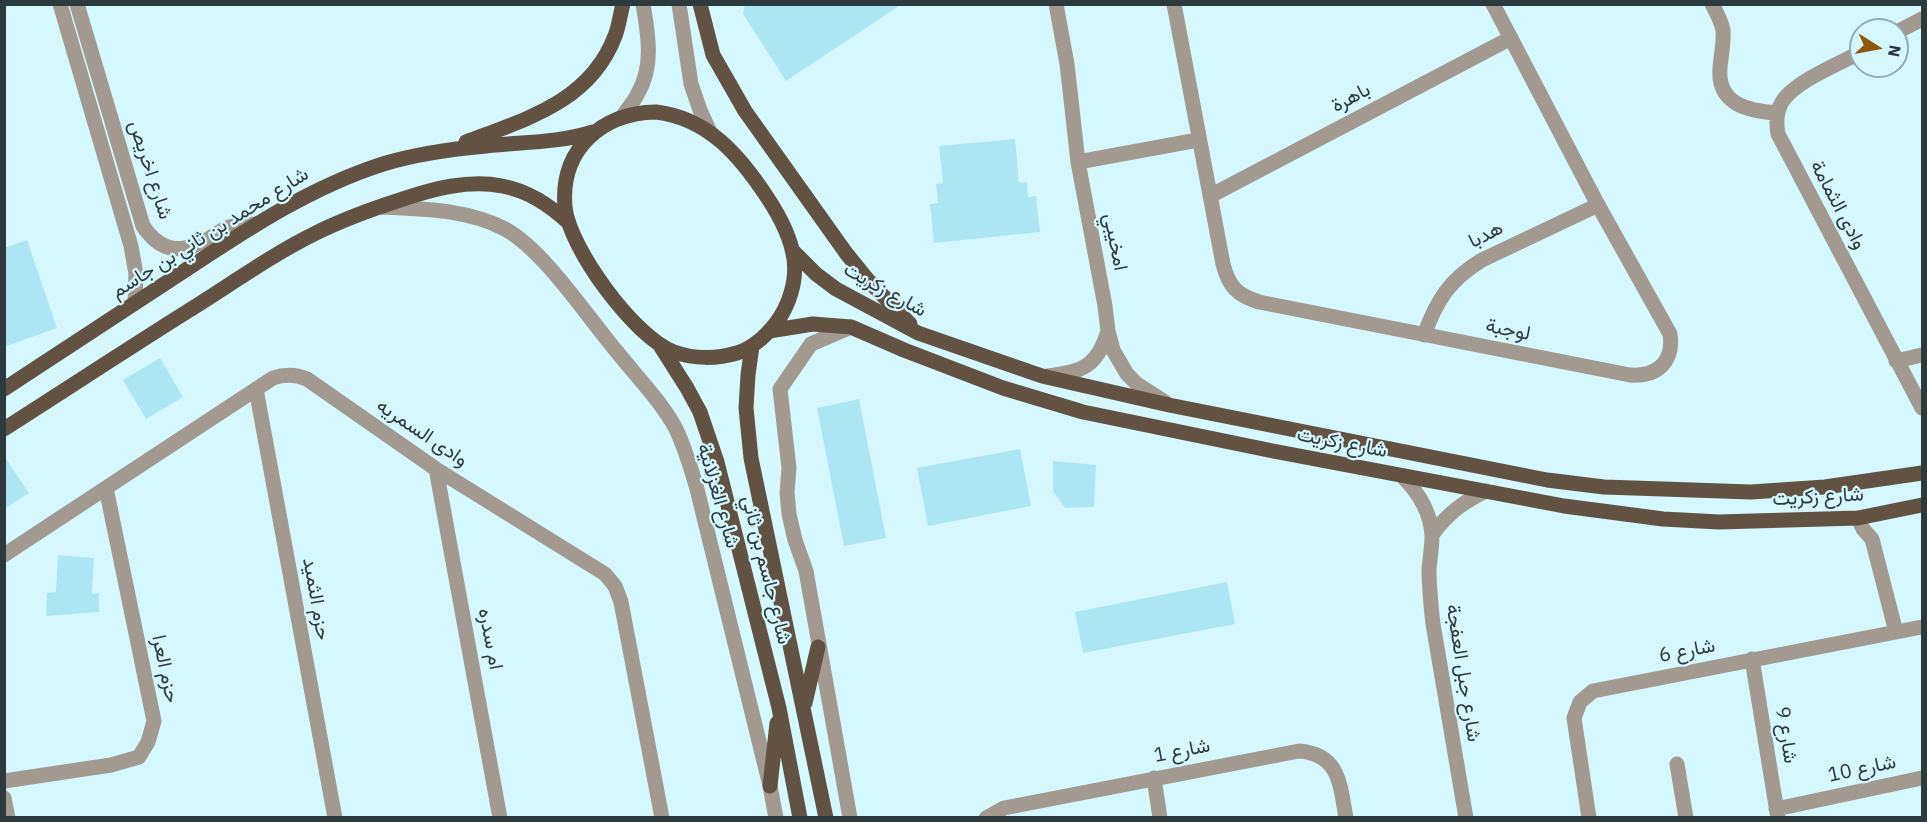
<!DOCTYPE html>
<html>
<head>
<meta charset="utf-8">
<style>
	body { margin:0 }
	#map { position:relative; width:1927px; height:822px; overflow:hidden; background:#d5f8ff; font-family:"IBM Plex Sans",sans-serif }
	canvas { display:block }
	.frame { position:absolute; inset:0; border:6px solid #2d3a3d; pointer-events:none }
	.north { position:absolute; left:1849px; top:18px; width:60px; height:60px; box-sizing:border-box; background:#d5f8ff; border:2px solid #92acb1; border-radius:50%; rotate:101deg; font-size:16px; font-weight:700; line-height:24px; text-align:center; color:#2d3a3d }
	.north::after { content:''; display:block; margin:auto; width:21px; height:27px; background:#8e570c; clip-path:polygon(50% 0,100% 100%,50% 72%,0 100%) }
</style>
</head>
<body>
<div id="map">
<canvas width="1927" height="822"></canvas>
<div class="frame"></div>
<div class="north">N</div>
</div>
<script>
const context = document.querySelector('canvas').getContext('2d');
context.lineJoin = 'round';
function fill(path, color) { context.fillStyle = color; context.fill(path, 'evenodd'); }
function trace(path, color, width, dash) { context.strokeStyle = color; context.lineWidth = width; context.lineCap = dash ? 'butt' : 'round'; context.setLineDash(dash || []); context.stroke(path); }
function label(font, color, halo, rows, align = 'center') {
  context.font = font + ' "IBM Plex Sans",Vazirmatn,sans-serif'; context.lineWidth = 4.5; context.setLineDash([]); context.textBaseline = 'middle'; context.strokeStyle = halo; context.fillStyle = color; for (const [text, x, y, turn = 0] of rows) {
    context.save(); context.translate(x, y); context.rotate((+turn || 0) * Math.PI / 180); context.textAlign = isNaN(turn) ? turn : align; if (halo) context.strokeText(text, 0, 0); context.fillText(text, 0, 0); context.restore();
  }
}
fill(new Path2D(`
	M745,4h157l-116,77 -43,-67z
	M1015,139l4,44 8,-1 1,15 8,-1 4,36 -106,11 -4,-39 8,-1 -2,-19 7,-1 -4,-37z
	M27,240l30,88 -53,19v-99z
	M160,358l23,39 -37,22 -23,-39z
	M859,399l27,139 -42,8 -27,-138z
	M1020,449l11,57 -103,20 -11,-58z
	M4,456l25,37 -25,16z
	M1053,461l43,4 -2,42 -29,1 -12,-17z
	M58,555l36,3 -2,36 7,-1v19l-53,4 1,-23 9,-1z
	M1227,582l8,42 -152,29 -8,-41z`), '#abe6f2');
trace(new Path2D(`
	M60,4l71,242 5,28 -1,29
	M77,4l66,222c14,21 32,29 57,17 10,-4 19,-12 29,-16 9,-3 19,-3 28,-3
	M679,4l12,80 9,26 10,22
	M1056,4l11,60 11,98 27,144 3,25 5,19 14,24 10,10 28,18
	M1174,4l49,260c6,23 14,31 36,38l371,73c28,2 44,-14 40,-41l-72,-129 -105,-201
	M1712,4c5,9 9,17 11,26 1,13 -2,25 -3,38 -3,37 29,43 57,45
	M1897,32l25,-13
	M1861,52c-21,11 -67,30 -79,50 -6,10 -6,21 -4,32l144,274
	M622,117c5,-8 12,-15 16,-24 16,-27 10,-59 5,-89
	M1078,162l120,-22
	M1210,196l301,-158
	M381,207c42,2 86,2 124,22 40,22 83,89 113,124 19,24 43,48 58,76 9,19 15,39 21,60l73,297 6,32
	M1424,335c13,-35 25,-55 58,-75l116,-55
	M1896,361l26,-6
	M1047,376c35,-4 50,-9 61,-45
	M256,389l79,429
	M436,469l64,349
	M1402,476c16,16 29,37 30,60 0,11 -2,22 -3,33 0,18 2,37 4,55l33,194
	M1858,518l5,11 9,10 24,93
	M1432,535c15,-21 31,-33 54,-44
	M4,555l269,-177c12,-4 22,-4 34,1l129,90 169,105 10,12 6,16 41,216
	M1752,659l26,159
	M1677,764l9,54
	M1154,778l6,40
	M4,781l107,-16 28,-8 9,-15 6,-21 -48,-233
	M4,798l4,20
	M1776,809l146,-31
	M850,818l-44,-247 -11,-31 -6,-26 -2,-21 2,-25 -9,-79 31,-45 40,-17
	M986,818l18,-10 295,-57c41,3 41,34 47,67
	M1589,818l-15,-100 6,-16 13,-11 329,-64`), '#a29990', 15);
trace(new Path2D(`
	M700,4l13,51 32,56 101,142 21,26 43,45
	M656,112c52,6 84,44 111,85 12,18 24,41 27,62 3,22 -5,47 -18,64 -11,14 -23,25 -39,30 -20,6 -43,6 -63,-1 -39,-14 -105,-104 -109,-145 -5,-58 37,-94 91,-95z
	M466,142c60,-23 124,-40 149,-106 4,-10 5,-21 8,-32
	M792,250l24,24 20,15 82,44 124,43 127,29 378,75 57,7 147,5 74,-5 97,-14
	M769,331l44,-7 38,3 53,23 99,38 80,24 190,39 291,55 99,13 56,3 139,-4 64,-13
	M752,346l-4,29 -2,33 5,50 75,360
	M661,347l26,41 13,24 17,50 62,246 21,110
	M4,389c61,-40 122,-80 183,-120 62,-41 124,-82 196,-105 33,-10 68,-15 103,-18 36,-4 72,-3 107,-14
	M4,429c61,-39 122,-79 184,-118 42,-26 83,-56 128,-78 26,-13 56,-24 84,-33 32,-11 69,-21 102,-14 27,5 47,19 67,37
	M805,703l13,-56
	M770,786l7,-63`), '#625243', 15);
label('20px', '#2d3a3d', '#d5f8ff', [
	["باهرة",1351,98,-28],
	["شارع اخريص",150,170,72],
	["وادى الثمامة",1838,205,62],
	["شارع محمد بن ثاني بن جاسم",210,233,-32],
	["هدبا",1486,235,-27],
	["امخيبي",1115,242,79],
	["شارع زكريت",885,290,29],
	["لوجبة",1508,330,11],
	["وادى السمريه",422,433,34],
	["شارع زكريت",1342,443,11],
	["شارع الغزلانية",718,496,74],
	["شارع زكريت",1818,497,-3],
	["شارع جاسم بن ثاني",766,570,76],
	["حزم الثميد",316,599,80],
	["ام سدره",490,639,79],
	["شارع 6",1687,651,-11],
	["حزم العرا",165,669,78],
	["شارع جبل العفجة",1463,673,81],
	["شارع 9",1786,735,81],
	["شارع 1",1182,751,-11],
	["شارع 10",1862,769,-12]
]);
</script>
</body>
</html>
